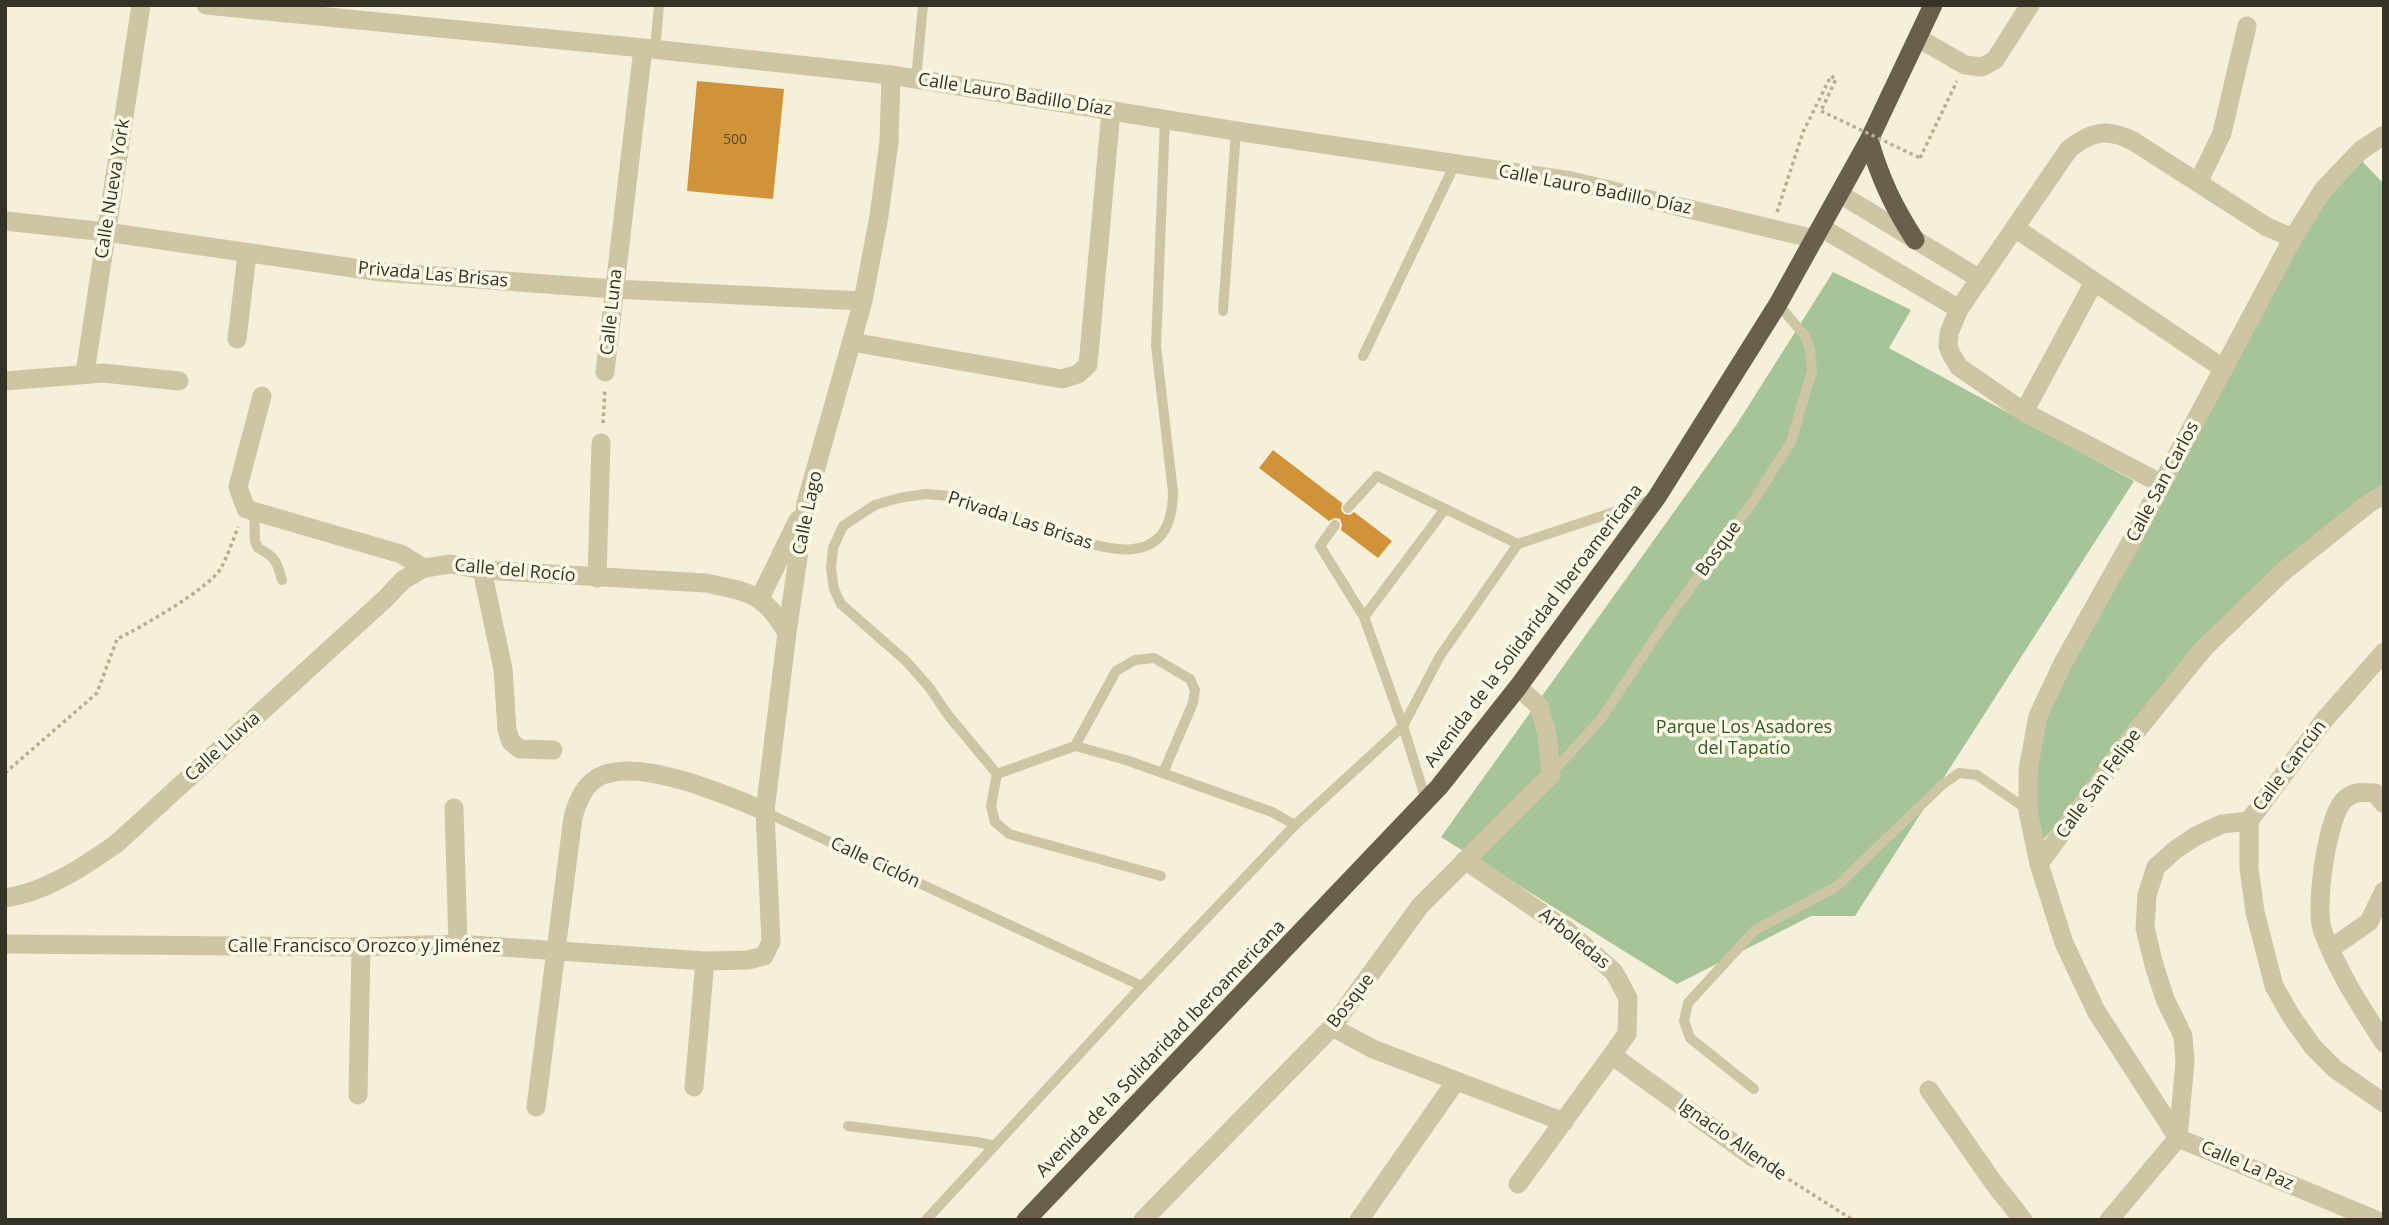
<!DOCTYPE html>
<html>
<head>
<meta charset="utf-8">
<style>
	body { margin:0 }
	#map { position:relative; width:2389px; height:1225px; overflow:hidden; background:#f4f0d9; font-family:"Open Sans",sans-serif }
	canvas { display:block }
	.frame { position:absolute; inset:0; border:7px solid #373226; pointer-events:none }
</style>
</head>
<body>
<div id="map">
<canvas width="2389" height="1225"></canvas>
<div class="frame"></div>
</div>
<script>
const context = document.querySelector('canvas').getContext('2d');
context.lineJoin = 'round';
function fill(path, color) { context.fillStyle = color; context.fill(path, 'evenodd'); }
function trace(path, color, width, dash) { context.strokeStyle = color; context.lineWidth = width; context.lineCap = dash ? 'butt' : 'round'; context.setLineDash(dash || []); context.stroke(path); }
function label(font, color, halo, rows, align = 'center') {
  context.font = font + ' "Open Sans",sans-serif'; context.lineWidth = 7; context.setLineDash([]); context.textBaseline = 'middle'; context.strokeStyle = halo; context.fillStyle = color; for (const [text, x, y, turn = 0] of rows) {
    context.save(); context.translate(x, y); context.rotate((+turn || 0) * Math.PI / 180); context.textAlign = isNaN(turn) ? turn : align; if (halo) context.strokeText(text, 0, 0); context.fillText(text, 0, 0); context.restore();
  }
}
fill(new Path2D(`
	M2356,155l28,29v314l-80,57 -182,195 -86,98 2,-132 247,-463z
	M1833,272l78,38 -22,38 245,133 -279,435h-44l-134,68 -236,-147 296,-413z`), '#a6c498');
fill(new Path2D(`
	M697,81l87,8 -11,110 -86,-8z
	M1273,450l69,53 -1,7 3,4 6,1 4,-3 38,29 -14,17 -37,-28 1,-5 -2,-6 -5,-1 -6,3 -70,-53z`), '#d0933a');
trace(new Path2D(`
	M1920,158l37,-77
	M1777,212l26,-80 28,-56 5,3 -15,32
	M603,423l2,-34
	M5,773l92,-80 20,-54c23,-11 93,-51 104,-71 7,-13 12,-28 17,-41
	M1771,1168l82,52`), '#b9af8e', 3.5, [3.5, 3.5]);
trace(new Path2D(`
	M655,49l4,-44
	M916,79l7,-74
	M1165,119l-9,227 17,146c-1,87 -79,54 -130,36 -31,-11 -62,-22 -92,-32l-26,-2 -26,4 -24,7 -32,21 -10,22 -2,20 3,21 7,15 65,57 23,26 19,28 49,59 78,-28 51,14 146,52 23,13
	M1223,311l13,-180
	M1363,356l92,-192
	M1348,508l29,-32 141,68
	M254,511l1,30 3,7c17,8 19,14 24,32
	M1364,617l81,-108
	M1075,746l41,-75 19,-11 19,-2 36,21 5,11 -2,13 -30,70
	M997,774l-6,32 4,16 14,12 152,42
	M1551,774l50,-55 61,-92 90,-124 39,-61 21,-71 -2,-21 -5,-14 -27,-32
	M1426,800l-23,-74 37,-70 78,-112 135,-45
	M765,812l377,174
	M1754,1089l-64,-51 -6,-17 4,-18 67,-73 81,-43 106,-102 17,-12 18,2 51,35
	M848,1126l129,16 18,4
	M926,1220l216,-234 153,-161 108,-99 -39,-109 -44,-71 15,-21`), '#cdc5a4', 10);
trace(new Path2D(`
	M1918,38l47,27 17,2 13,-7 35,-55
	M2199,181l23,-48 25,-107
	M1840,194l140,85
	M5,221l101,11 275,40 233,17 249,12
	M1822,228l137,81
	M2015,228l209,141
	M237,339l10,-85
	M852,342l210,37 16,-5 10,-9 23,-254
	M605,372l38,-324
	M85,373l56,-368
	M5,381l98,-8 76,8
	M262,396l-24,91 8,22 155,45 23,14 27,-4 31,6 224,13c43,9 58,10 81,50
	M2024,412l70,-130
	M2162,484l-138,-72 -65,-45 -8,-13 -3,-8 1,-13 10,-24 110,-160c23,-18 38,-21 64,-8l134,86 26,11
	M482,570l21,99 4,61 4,12 9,7 33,1
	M597,578l4,-135
	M760,598l38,-78
	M2384,652l-59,67 -76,102v47l6,44 19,74 17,30 22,31 22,22 49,34
	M2384,804l-9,-11c-12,-1 -20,-2 -30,6 -18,16 -30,107 -23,130 14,40 39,78 62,114
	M454,808l4,136
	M1465,860l100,69 49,43 14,26 -1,36 -109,150
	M2039,864l91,-125 74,-91 80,-77 84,-67 16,-10
	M5,898c41,-6 78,-31 111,-54l269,-245 18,-19 21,-12
	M5,944l356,3 97,-3 247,17 43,-1 16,-4 7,-14 -6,-131 22,-178 19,-130 57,-202 16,-85 10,-74 2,-67
	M2330,949l39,-27 15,-31
	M1332,1027l41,22 191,73
	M1613,1056l141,102
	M694,1087l11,-126
	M1929,1090l64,92 30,38
	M358,1095l3,-148
	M536,1107l37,-290c5,-17 12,-35 30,-42 41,-16 123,20 162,36
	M2178,1138l-82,-127 -32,-68 -25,-79 -11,-53v-41l10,-54 25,-53 70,-125 160,-300 30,-48 37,-39 24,-16
	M2178,1138l7,-76 -2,-26 -18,-37 -11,-34 -9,-37 2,-33 9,-28 19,-17 21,-14 26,-12 27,-3
	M2178,1138l198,82
	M1143,1220l189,-193 88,-121 131,-131 -4,-41 -8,-28 -21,-19
	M1359,1220l97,-139
	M2109,1220l69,-82`), '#cdc5a4', 19);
trace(new Path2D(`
	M206,5l437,43 248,27 345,56 335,50 244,58`), '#cdc5a4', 19);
trace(new Path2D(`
	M1869,140c11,38 24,66 46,100
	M1026,1220l413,-433 79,-100 139,-190 121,-193 91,-164 64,-135`), '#6a5f4a', 19);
trace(new Path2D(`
	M1821,111l99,47`), '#b9af8e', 3.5, [3.5, 3.5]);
label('14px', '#5d4a2b', null, [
	["500",735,140]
]);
label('18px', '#373226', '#fbf9e6', [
	["Calle Lauro Badillo Díaz",1015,95,9],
	["Calle Nueva York",113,189,-81],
	["Calle Lauro Badillo Díaz",1595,190,11],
	["Privada Las Brisas",433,275,5],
	["Calle Luna",612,312,-84],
	["Calle San Carlos",2163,482,-62],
	["Calle Lago",808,513,-78],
	["Privada Las Brisas",1020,521,18],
	["Bosque",1719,549,-54],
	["Calle del Rocío",515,571,5],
	["Avenida de la Solidaridad Iberoamericana",1534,626,-53],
	["Calle Lluvia",223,747,-42],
	["Calle Cancún",2290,766,-53],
	["Calle San Felipe",2099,784,-54],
	["Calle Ciclón",875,863,25],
	["Arboledas",1574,939,39],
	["Calle Francisco Orozco y Jiménez",364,947],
	["Bosque",1351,1001,-52],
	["Avenida de la Solidaridad Iberoamericana",1161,1049,-46],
	["Ignacio Allende",1732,1140,35],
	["Calle La Paz",2247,1166,23]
]);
label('18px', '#355828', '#fbf9e6', [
	["Parque Los Asadores",1744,728],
	["del Tapatío",1744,749]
]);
</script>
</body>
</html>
